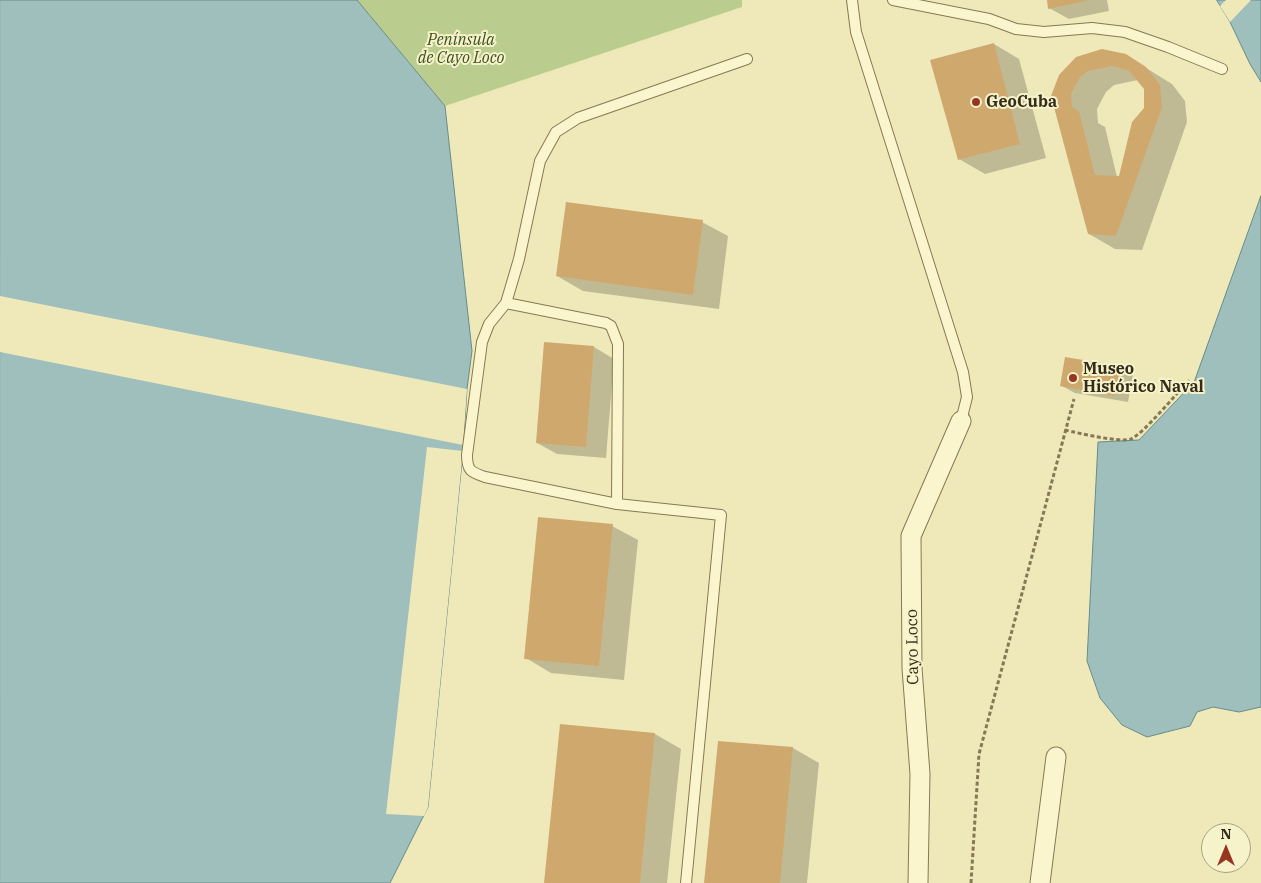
<!DOCTYPE html>
<html>
<head>
<meta charset="utf-8">
<style>
	body { margin:0 }
	#map { position:relative; width:1261px; height:883px; overflow:hidden; background:#efe9ba; font-family:"IBM Plex Serif",serif }
	canvas { display:block }
	.north { position:absolute; left:1201px; top:823px; width:50px; height:50px; box-sizing:border-box; background:#f6f2ca; border:1px solid #a8a284; border-radius:50%; rotate:0deg; font-size:14px; font-weight:700; line-height:20px; text-align:center; color:#342b1a }
	.north::after { content:''; display:block; margin:auto; width:18px; height:22px; background:#973722; clip-path:polygon(50% 0,100% 100%,50% 72%,0 100%) }
</style>
</head>
<body>
<div id="map">
<canvas width="1261" height="883"></canvas>
<div class="north">N</div>
</div>
<script>
const context = document.querySelector('canvas').getContext('2d');
context.lineJoin = 'round';
function fill(path, color) { context.fillStyle = color; context.fill(path, 'evenodd'); }
function trace(path, color, width, dash) { context.strokeStyle = color; context.lineWidth = width; context.lineCap = dash ? 'butt' : 'round'; context.setLineDash(dash || []); context.stroke(path); }
function label(font, color, halo, rows, align = 'center') {
  context.font = font + ' "IBM Plex Serif",serif'; context.lineWidth = 4; context.setLineDash([]); context.textBaseline = 'middle'; context.strokeStyle = halo; context.fillStyle = color; for (const [text, x, y, turn = 0] of rows) {
    context.save(); context.translate(x, y); context.rotate((+turn || 0) * Math.PI / 180); context.textAlign = isNaN(turn) ? turn : align; if (halo) context.strokeText(text, 0, 0); context.fillText(text, 0, 0); context.restore();
  }
}
fill(new Path2D(`
	M357,0h385v7l-297,99z`), '#bacd8e');
const water = new Path2D(`
	M0,0h357l88,106 27,245 -5,38 -4,62 -35,356 -38,76h-390z
	M1217,0h44v82l-11,-18 -20,-42z
	M1261,196v511l-22,5 -26,-5 -16,5 -7,14 -43,11 -25,-12 -22,-27 -13,-37 11,-219 41,-2 55,-58z`);
fill(water, '#9fbfbc');
trace(water, '#678c8a', 1);
fill(new Path2D(`
	M1226,0h25l-21,22 -10,-16z
	M0,296l467,93 -4,56 -463,-93z
	M427,447l36,4 -35,356 -4,9 -38,-2z`), '#efe9ba');
fill(new Path2D(`
	M1048,0h59l2,11 -40,8 -20,-11z
	M994,44l25,15 27,99 -61,16 -26,-15z
	M1125,55l47,29 13,17 2,21 -45,128 -27,-1 -26,-15 -29,-158zM1138,80l7,8 1,20 -26,69h-3l-12,-50 -7,-4 -1,-14 9,-17 8,-7z
	M702,222l26,14 -9,73 -136,-18 -26,-15z
	M594,347l20,12 -8,99 -49,-4 -20,-11z
	M1119,367l14,8 -5,27 -53,-9 -13,-7z
	M612,526l26,14 -14,140 -73,-7 -25,-15z
	M561,725l94,9 26,15 -14,134h-122z
	M719,742l74,6 26,15 -12,120h-102z`), '#0003');
fill(new Path2D(`
	M1047,0h38l1,1 -38,8z
	M994,43l26,101 -62,16 -28,-100z
	M1102,49l24,5 20,13 14,18 2,22 -46,129 -28,-2 -37,-138 8,-21 17,-18zM1112,66l17,5 15,18v19l-12,14 -13,54 -24,-1 -16,-64 -7,-4 -1,-13 9,-17 8,-6z
	M566,202l137,18 -10,75 -137,-19z
	M544,342l50,4 -8,101 -50,-4z
	M1065,357l55,9 -5,30 -55,-10z
	M538,517l75,7 -14,142 -75,-7z
	M560,724l95,9 -15,150h-96z
	M718,741l75,6 -13,136h-76z`), '#cfa86e');
const lane = new Path2D(`
	M852,0l4,32 107,340 4,25 -6,24
	M893,0l96,19 27,10 28,3 48,-4 33,4 43,15 54,22
	M506,303l-17,21 -7,18 -15,113c0,16 4,17 18,22l132,27 104,11 -35,368
	M617,504l1,-160 -7,-18 -5,-3 -100,-20 13,-44 21,-98 16,-29 22,-14 169,-59`);
const street = new Path2D(`
	M918,883l2,-109 -8,-106 -1,-132 50,-115
	M1040,883l16,-126`);
trace(lane, '#867854', 12);
trace(street, '#867854', 21);
trace(new Path2D(`
	M1065,430c13,3 55,13 66,9 12,-5 47,-47 58,-59
	M971,883l8,-129 95,-355`), '#867854', 3, [4, 2.5]);
trace(lane, '#faf5cd', 10);
trace(street, '#faf5cd', 19);
for (const [x, y, r, color] of [
	[976,102,5,"#973722"],
	[1073,378,5,"#973722"]
]) { const dot = new Path2D(); dot.arc(x, y, r, 0, 2 * Math.PI); context.fillStyle = color; context.fill(dot); trace(dot, '#f6f2ca', 2); }
label('italic 16px', '#3c5120', '#f6f2ca', [
	["Península",461,40],
	["de Cayo Loco",461,58]
]);
label('bold 16px', '#342b1a', '#f6f2ca', [
	["GeoCuba",986,102],
	["Museo",1083,369],
	["Histórico Naval",1083,387]
], 'left');
label('16px', '#342b1a', '#f6f2ca', [
	["Cayo Loco",913,647,-91]
]);
</script>
</body>
</html>
